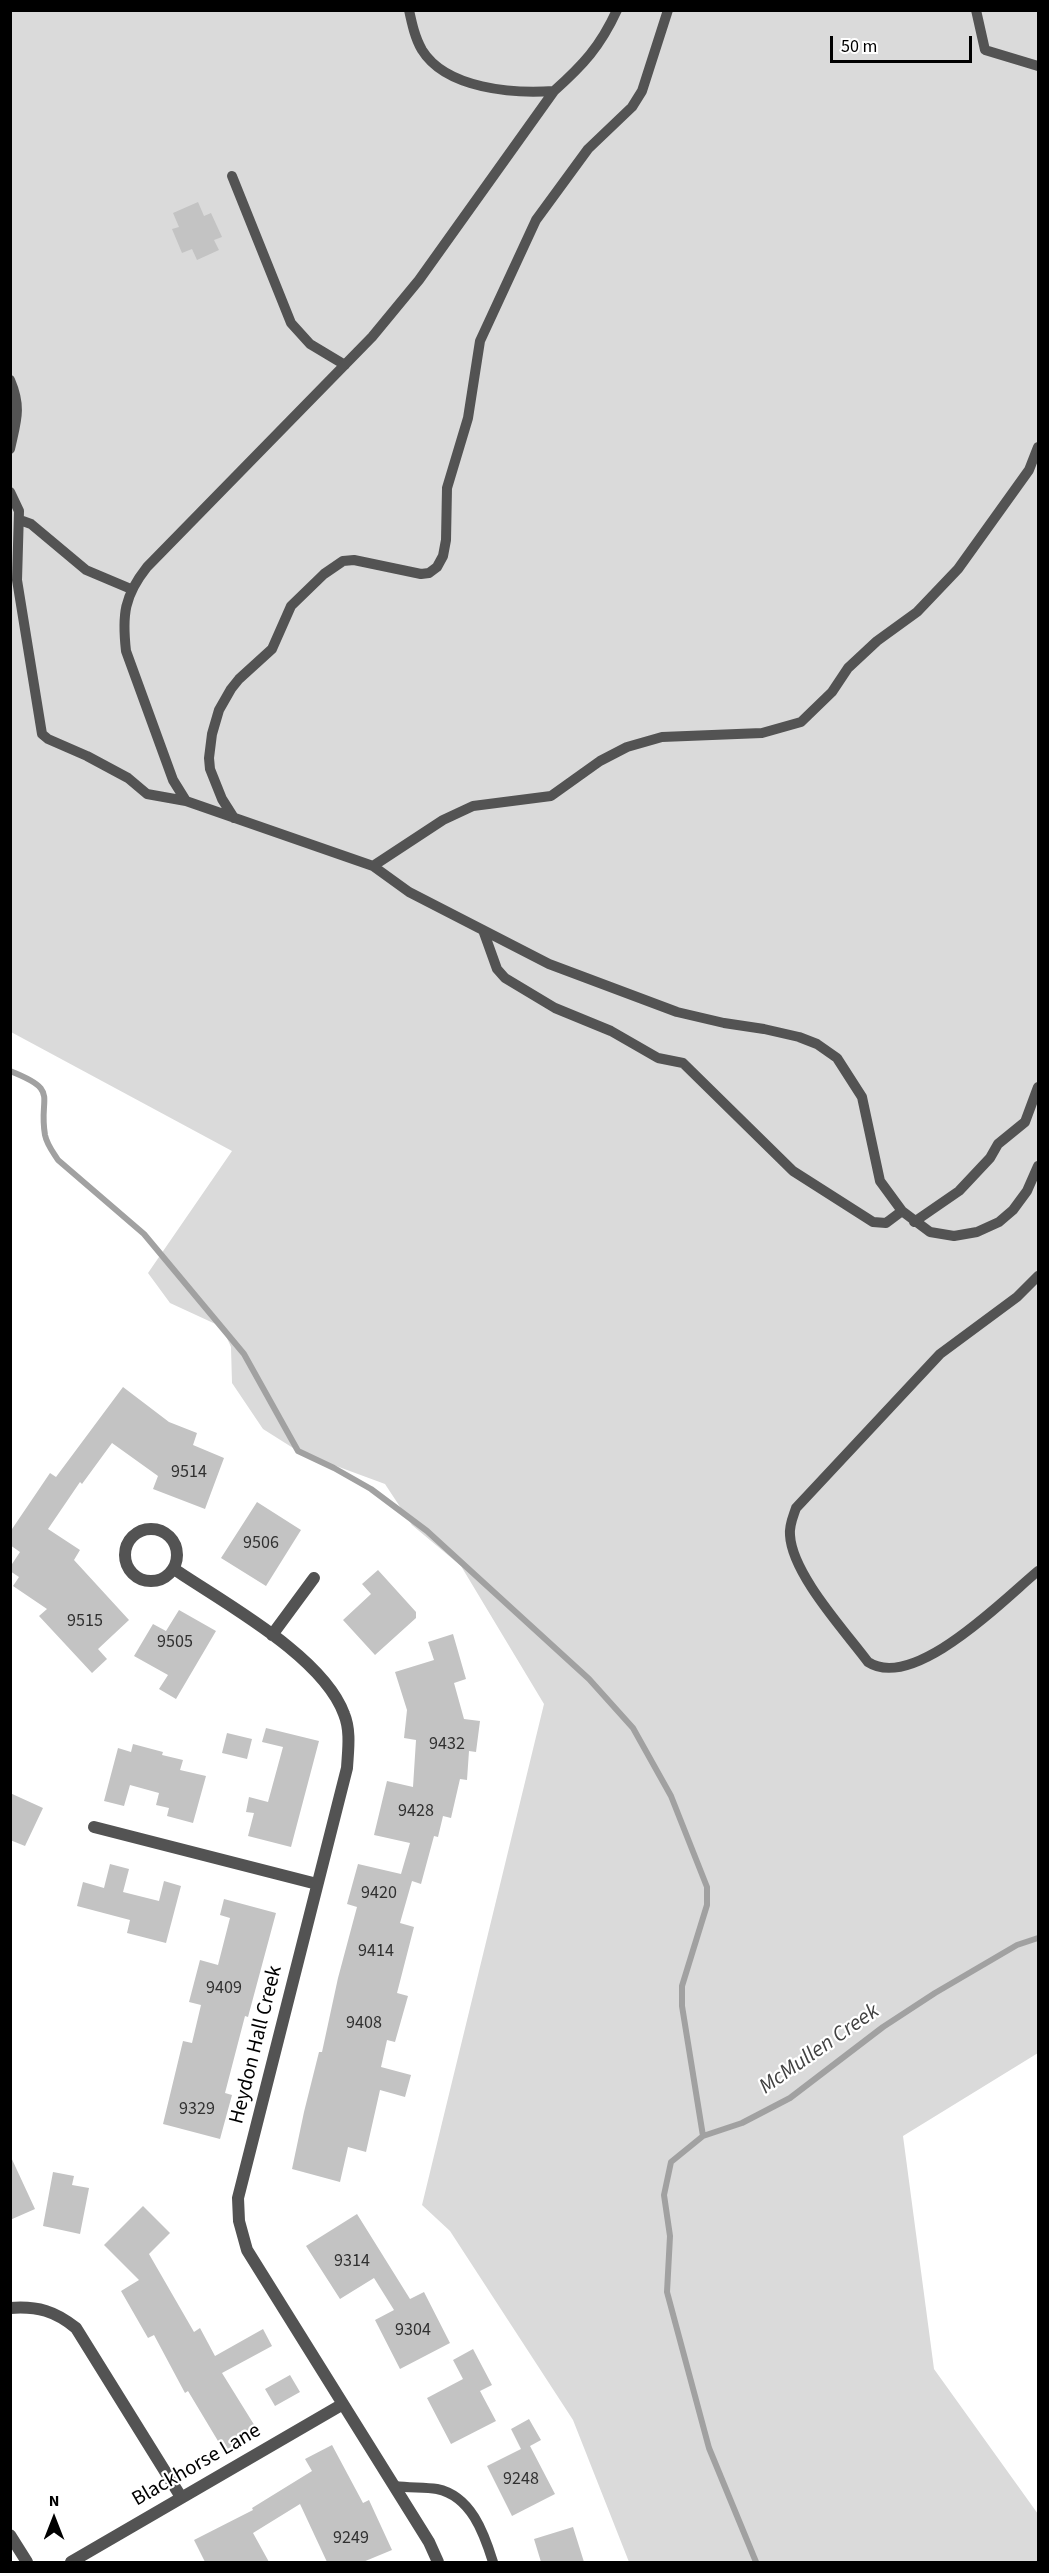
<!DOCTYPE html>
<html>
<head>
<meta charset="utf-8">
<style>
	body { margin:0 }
	#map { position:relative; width:1049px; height:2573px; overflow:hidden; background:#fff; font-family:"Source Sans 3",sans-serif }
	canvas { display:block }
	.frame { position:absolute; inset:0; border:12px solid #000; pointer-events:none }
	.north { position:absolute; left:24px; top:2489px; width:60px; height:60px; -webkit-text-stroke:4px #fff; paint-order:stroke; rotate:0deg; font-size:16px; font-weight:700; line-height:24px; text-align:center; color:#000 }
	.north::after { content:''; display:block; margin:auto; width:21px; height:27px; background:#000; clip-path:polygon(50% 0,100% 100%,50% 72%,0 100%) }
	.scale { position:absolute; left:830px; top:36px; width:142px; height:27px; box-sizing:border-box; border:3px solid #000; border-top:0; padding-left:8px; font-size:18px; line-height:21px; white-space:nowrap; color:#000; -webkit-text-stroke:4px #fff; paint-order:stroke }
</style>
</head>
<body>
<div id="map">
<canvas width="1049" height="2573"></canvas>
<div class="frame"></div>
<div class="north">N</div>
<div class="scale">50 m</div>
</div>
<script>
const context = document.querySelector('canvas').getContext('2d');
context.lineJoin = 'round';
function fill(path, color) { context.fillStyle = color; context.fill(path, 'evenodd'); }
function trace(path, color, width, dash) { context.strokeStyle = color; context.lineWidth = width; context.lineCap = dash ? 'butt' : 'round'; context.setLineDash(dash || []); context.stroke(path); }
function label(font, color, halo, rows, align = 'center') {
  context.font = font + ' "Source Sans 3",sans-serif'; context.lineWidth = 4.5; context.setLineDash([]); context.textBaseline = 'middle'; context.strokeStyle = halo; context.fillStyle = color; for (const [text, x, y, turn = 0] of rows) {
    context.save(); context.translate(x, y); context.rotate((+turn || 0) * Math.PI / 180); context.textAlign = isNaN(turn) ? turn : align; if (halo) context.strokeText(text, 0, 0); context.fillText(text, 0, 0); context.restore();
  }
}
fill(new Path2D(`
	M11,11h1027v2042l-135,83 31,233 104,145v48h-409l-56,-142 -123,-189 -28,-26 122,-501 -83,-138 -49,-41 -27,-41 -84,-31 -38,-24 -31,-46 -1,-36 -9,-20 -52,-24 -22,-30 84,-122 -221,-119z`), '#dadada');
trace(new Path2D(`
	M10,1071c51,20 28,24 35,64 2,10 8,17 13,25l86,74 100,120 54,97 36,17 37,21 56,42 162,148 44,49 38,68 36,91v18l-25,81v20l21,130
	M756,2562l-47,-114 -42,-156 3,-56 -6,-41 7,-33 32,-26 39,-13 48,-25 93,-71 52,-34 82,-48 21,-7`), '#a1a1a1', 6);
fill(new Path2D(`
	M198,202l6,14 7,-3 11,24 -8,3 5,10 -22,10 -5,-11 -10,4 -10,-24 7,-2 -6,-14z
	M123,1387l46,35 28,11 -4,12 31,13 -19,51 -52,-20 5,-13 -46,-33 -30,41 -2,-2 -32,47 32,21 -6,10 55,60 -31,29 9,10 -15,14 -53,-57 8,-7 -34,-23 6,-9 -9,-6v-4l10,-15 -10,-7v-13l40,-59 6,4z
	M257,1502l44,28 -35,56 -45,-28z
	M378,1570l38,42v6l-41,37 -32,-35 28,-26 -9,-10z
	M179,1610l37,21 -40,68 -17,-10 9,-14 -34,-19 19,-32 13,7z
	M453,1634l13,45 -12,4 10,36 16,2 -4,31 -7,-1 -2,29 -7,-1 -9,39 -8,-2 -5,21 -4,-1 -13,48 -9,-3 -12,42 14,4 -17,66 11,3 -13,46 -8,-2 -6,27 30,8 -6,22 -25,-7 -14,62 -18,-5 -8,35 -48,-13 12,-57 15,-60h3l16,-74 19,-71 -10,-3 11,-40 43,10 9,-31 -36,-8 13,-54 26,6 3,-47 -12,-2 3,-28 -12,-38 39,-12 -6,-18z
	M266,1728l53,13 -28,106 -43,-11 6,-23 -8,-1 3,-15 19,5 15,-55 -21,-5z
	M227,1733l25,6 -5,20 -25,-6z
	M133,1744l30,8 -1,3 21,5 -3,10 26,6 -13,47 -26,-7 2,-8 -13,-3 3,-12 -29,-8 -6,21 -20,-5 14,-53 13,4z
	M10,1793l33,15 -18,38 -15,-6z
	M110,1864l19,5 -6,23 36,9 5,-20 17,5 -15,57 -39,-10 3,-13 -53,-14 6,-24 21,6z
	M224,1899l52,14 -28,104 -3,-1 -20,77 7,2 -12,44 -57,-15 20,-83 9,2 9,-38 -12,-3 11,-42 18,5 12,-47 -10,-3z
	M10,2155l25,54 -25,11z
	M53,2172l21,4 -2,9 17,3 -9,46 -37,-8z
	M143,2206l27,27 -21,21 45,78 6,-4 15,28 48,-27 9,17 -50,27 36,58 -34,20 -36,-60 -3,2 -31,-58 -6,3 -27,-47 18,-11 -35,-35z
	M357,2214l53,85 14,-7 26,51 -50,26 -25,-49 19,-10 -20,-32 -34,21 -34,-53z
	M473,2349l19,36 -12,6 16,30 -45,23 -24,-46 36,-19 -10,-19z
	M290,2375l10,17 -25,14 -10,-17z
	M529,2419l12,21 -11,6 25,48 -43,22 -25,-50 34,-17 -10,-20z
	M332,2445l31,58 6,-3 23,50 -29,12h-36l-27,-58 -47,29 16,29h-64l-11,-22 59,-30 -1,-2 60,-37 -7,-12z
	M573,2527l11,35h-43l-7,-23z`), '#c3c3c3');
trace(new Path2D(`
	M409,10c3,14 6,28 13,40 24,39 92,44 132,41
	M617,10c-17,37 -34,55 -63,81l-135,189 -47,57 -225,230c-23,29 -25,48 -21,84l47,129 13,21 187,65 36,26 140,72 128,48 47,11 40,6 35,8 18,7 20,14 25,39 18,84 22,30 28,21 24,4 23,-4 22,-10 14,-12 14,-19 11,-25
	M976,10l9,40 53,16
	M232,176l59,147 19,21 35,21
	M10,380c12,28 6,41 0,69
	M10,492l9,19 -2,69 25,154 6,5 39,17 41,22 19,16 39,7
	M20,520l11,4 55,46 45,19
	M234,818l-12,-19 -12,-30 -1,-11 3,-24 7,-24 12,-21 8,-10 33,-30 19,-43 33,-32 19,-13 11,-1 67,14 8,-1 8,-6 6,-11 3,-16 1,-52 21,-70 12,-77 56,-121 52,-71 44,-42 10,-16 26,-81
	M373,866l70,-46 30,-14 78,-10 49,-35 27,-14 35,-10 100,-4 39,-11 31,-30 16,-24 29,-27 40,-29 41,-43 71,-99 9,-23
	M483,930l14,39 8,9 50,30 56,23 47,27 25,5 110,108 80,51 13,1 16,-12
	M914,1222l45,-31 31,-33 8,-14 27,-22 13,-35
	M1038,1276l-21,21 -77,57 -144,154c-3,9 -7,17 -6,27 2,39 55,96 78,127 46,30 136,-63 170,-91
	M395,2486c14,2 29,1 42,3 34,7 47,44 56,73`), '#535353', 10);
trace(new Path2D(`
	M125 1555a26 26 0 1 1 52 0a26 26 0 1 1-52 0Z
	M174,1569c50,34 149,87 170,145 7,17 4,36 3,54l-109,430 1,23 8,29 182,292 9,20
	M272,1635l42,-57
	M94,1827l223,57
	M10,2308c28,-2 45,3 66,20l105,169
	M10,2535l17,27
	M71,2562l272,-158`), '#535353', 12);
label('18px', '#313131', null, [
	["9514",189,1473],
	["9506",261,1544],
	["9515",85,1622],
	["9505",175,1643],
	["9432",447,1745],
	["9428",416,1812],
	["9420",379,1894],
	["9414",376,1952],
	["9409",224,1989],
	["9408",364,2024],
	["9329",197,2110],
	["9314",352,2262],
	["9304",413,2331],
	["9248",521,2480],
	["9249",351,2539]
]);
label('21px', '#000', '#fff', [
	["Heydon Hall Creek",257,2045,-76],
	["Blackhorse Lane",197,2466,-30]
]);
label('italic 22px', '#424242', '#fff', [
	["McMullen Creek",820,2050,-35]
]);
</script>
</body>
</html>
